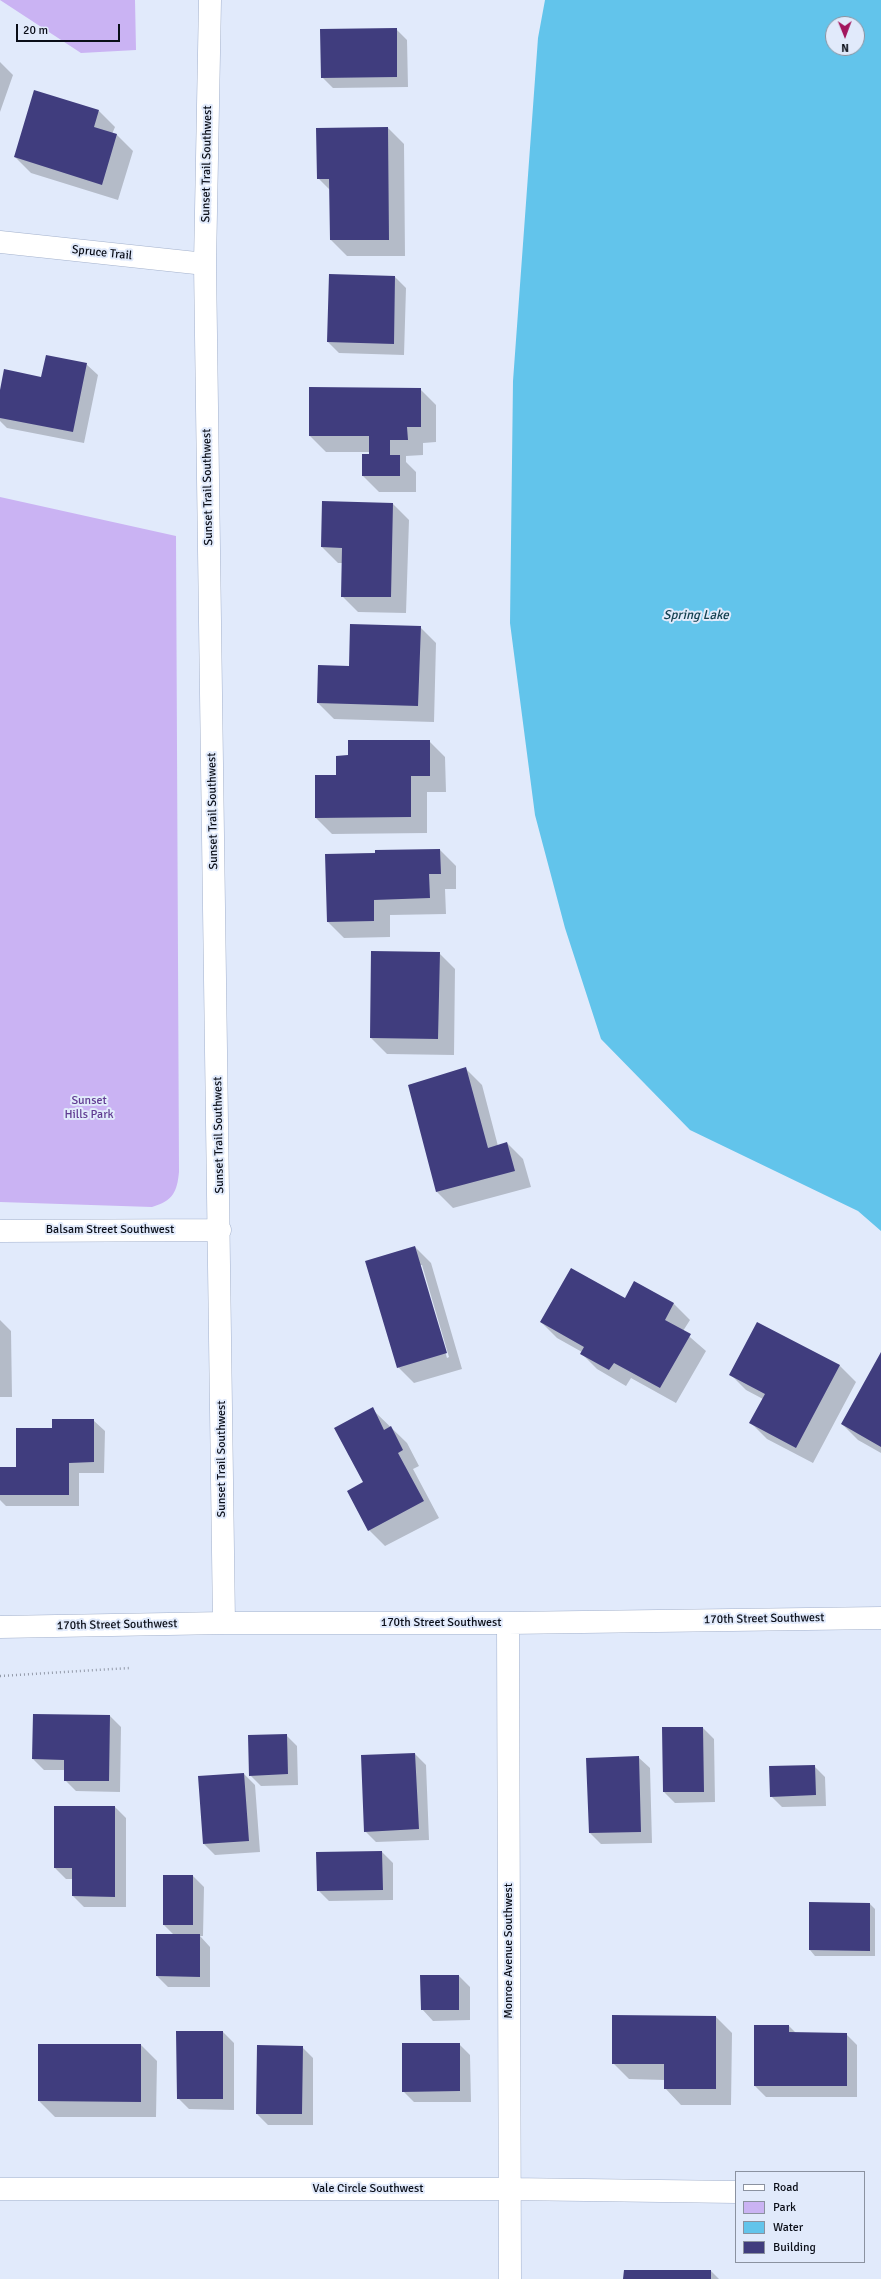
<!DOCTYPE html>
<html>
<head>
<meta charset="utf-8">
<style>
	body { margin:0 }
	#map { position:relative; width:881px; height:2279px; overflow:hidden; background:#e1eafb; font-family:Signika,sans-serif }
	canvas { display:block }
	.legend { position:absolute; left:735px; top:2171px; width:130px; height:92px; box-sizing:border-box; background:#e1eafb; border:1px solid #8b92a0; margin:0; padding:5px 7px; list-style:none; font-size:12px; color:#0a0e18 }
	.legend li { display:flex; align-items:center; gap:8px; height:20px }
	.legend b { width:20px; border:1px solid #8b92a0 }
	.north { position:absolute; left:825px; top:16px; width:40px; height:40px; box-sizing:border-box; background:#e1eafb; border:1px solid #8b92a0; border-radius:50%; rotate:179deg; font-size:11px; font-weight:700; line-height:16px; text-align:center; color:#0a0e18 }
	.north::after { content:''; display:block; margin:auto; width:14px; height:18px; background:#a2165e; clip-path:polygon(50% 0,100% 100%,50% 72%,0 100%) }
	.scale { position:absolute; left:16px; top:24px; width:104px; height:18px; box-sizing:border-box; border:2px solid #0a0e18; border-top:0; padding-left:5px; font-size:12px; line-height:14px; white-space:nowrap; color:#0a0e18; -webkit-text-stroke:3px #e1eafb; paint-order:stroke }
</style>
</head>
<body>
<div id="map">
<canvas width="881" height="2279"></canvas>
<ul class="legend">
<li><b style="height:5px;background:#fff"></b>Road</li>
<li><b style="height:11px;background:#cab3f3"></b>Park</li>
<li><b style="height:11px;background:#62c4eb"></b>Water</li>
<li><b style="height:11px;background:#403d7e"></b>Building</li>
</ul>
<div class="north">N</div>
<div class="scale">20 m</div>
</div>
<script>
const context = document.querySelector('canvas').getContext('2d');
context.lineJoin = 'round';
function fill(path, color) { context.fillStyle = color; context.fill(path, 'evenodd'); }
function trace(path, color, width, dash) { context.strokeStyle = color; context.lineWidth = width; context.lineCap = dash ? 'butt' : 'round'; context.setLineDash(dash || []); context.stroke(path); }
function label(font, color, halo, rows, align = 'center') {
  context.font = font + ' Signika,sans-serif'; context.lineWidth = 4; context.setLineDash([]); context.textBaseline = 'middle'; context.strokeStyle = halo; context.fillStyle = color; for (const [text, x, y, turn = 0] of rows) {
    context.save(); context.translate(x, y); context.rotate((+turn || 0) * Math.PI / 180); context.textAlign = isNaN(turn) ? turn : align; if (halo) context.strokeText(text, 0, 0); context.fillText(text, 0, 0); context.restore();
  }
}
fill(new Path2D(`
	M0,0h135l1,50 -55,3z
	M0,497l176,39 3,636c-2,20 -6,29 -27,35l-152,-5z`), '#cab3f3');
fill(new Path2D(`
	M545,0h336v1231l-23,-20 -168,-81 -89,-91 -36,-111 -30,-113 -25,-192 3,-242 25,-343zM833,24h24v24h-24z`), '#62c4eb');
fill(new Path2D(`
	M396,29l11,11 1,47 -75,1 -11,-11z
	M0,62l13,13 -13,37z
	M99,111l16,16 -3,7 5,1 16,16 -15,49 -87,-27 -16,-16z
	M388,128l16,16 1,112h-58l-16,-16 -1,-50 -12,-12z
	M395,277l11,11 -2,67 -65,-2 -11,-11z
	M86,364l12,11 -14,68 -77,-15 -7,-7v-26z
	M420,389l16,16v37l-13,1v12l-17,1v6l10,10v20h-37l-16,-16v-21h7v-3h-44l-16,-16z
	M393,504l16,16 -3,93 -48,-1 -16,-16 1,-33h-5l-16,-16z
	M420,627l16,16 -2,79 -100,-3 -16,-16 32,-36z
	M429,741l16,16 1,35h-19v41l-95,1 -16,-16 33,-62z
	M440,850l16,16v23h-11l1,25 -56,1v22l-46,1 -16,-16 -2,-67z
	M439,953l16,16 -1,86 -67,-1 -16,-16z
	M466,1069l16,16 16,61 9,-3 16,16 8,28 -78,21 -16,-16 -28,-107z
	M415,1247l16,16 31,106 -48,14 -16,-16zM420,1265h2l27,92 -2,1z
	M635,1282l39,22 16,16 -7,11 23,20 -30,52 -45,-25 -5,8 -29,-17 -16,-16 1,-1 -25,-14 -16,-16 84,-22z
	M0,1320l11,11 1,66h-12z
	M758,1323l82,43 16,16 -43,81 -46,-24 -16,-16 12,-24 -17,-9 -16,-16z
	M881,1354v99l-23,-13 -16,-16z
	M372,1409l35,34 12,23 -6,3 26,49 -54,28 -16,-16 -5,-47z
	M93,1420l12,11 -1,42h-25v33h-73l-6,-6v-32h17l36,-39z
	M110,1716l11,11 -1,65 -44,-1 -11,-11v-10h-21l-11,-11z
	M703,1728l11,11 1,63 -40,1 -11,-11z
	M286,1735l11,11 1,39 -37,1 -11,-11z
	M415,1754l11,11 3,75 -53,2 -11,-11z
	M638,1757l12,11 2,75 -51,1 -11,-11 -3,-74z
	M814,1766l11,11 1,29 -44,1 -11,-11z
	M244,1774l11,11 5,67 -45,3 -11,-11z
	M55,1807h60l11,11v89h-42l-11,-11v-17h-7l-11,-11z
	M382,1852l11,11v37l-64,1 -11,-11z
	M193,1876l11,11 -1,49h-3l10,11v40h-42l-11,-11 17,-41 -10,-10z
	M810,1903l60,1 5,5v47h-60l-5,-6z
	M459,1976l11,11v33l-37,1 -11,-12z
	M716,2017l16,16 -1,72h-50l-16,-17v-8l-36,-1 -16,-16z
	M789,2026l7,7 50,1 11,11v52h-91l-11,-11z
	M223,2032l11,11v67l-45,-1 -11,-11z
	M459,2044l11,11 1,47h-57l-11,-11z
	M141,2045l16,16 -1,56h-101l-16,-16z
	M302,2047l11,11v67h-45l-11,-11z
	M711,2271l8,8h-95z`), '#0003');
fill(new Path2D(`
	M397,28v49l-76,1 -1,-49z
	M34,90l65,20 -5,17 23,7 -15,51 -88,-28z
	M388,127l1,113h-59l-1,-61h-12l-1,-51z
	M329,274l66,2 -1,68 -67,-2z
	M46,355l41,8 -14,69 -73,-14v-28l4,-21 37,8z
	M309,387l112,1v39h-14l1,13h-18v15h10v21h-38v-22h7v-18h-60z
	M322,501l71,2 -2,94h-50l1,-49 -21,-1z
	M350,624l71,2 -3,80 -101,-3 1,-38 31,1z
	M348,740h82v36h-19v41l-96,1v-43h21v-19l12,-1z
	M440,849l1,25h-12l1,24 -56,2v21l-47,1 -2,-68 50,-1v-3z
	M371,951l69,1 -2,87 -68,-1z
	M466,1067l22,81 19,-6 8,29 -79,21 -28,-107z
	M415,1246l32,107 -50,15 -32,-107z
	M571,1268l54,30 9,-17 40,22 -9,17 26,14 -31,54 -46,-25 -5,7 -29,-16 4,-7 -44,-25z
	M757,1322l83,43 -44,83 -47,-25 16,-29 -36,-19z
	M881,1352v95l-40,-23z
	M373,1407l11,23 7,-4 12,24 -5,3 26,48 -56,30 -21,-40 16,-9 -29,-54z
	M52,1419h42v43l-25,1v32h-69v-28h16v-39h36z
	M33,1714l77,1 -1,66h-45v-21l-32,-1z
	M662,1727h41l1,65h-41z
	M287,1734l1,40 -39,2 -1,-41z
	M415,1753l4,76 -55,3 -3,-77z
	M639,1756l2,76 -52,1 -3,-75z
	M815,1765l1,30 -46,2 -1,-31z
	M244,1773l5,68 -46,3 -5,-68z
	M54,1806h61v91l-43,-1v-28h-18z
	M382,1851l1,39 -66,1 -1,-39z
	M163,1875h30v50h-30z
	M809,1902l61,1v48l-61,-1z
	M156,1934h44v43l-44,-1z
	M420,1975h39v35h-38z
	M612,2015l104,1v73h-52v-25h-52z
	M754,2025h35v7l58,1v53h-93z
	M176,2031h47v68h-46z
	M402,2043h58v48l-58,1z
	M38,2044h103v58l-103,-1z
	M257,2045l46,1 -1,68h-46z
	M624,2270h87v9h-88z`), '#403d7e');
const minor = new Path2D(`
	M210,0l-5,264 19,1359
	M0,242l205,22
	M0,1231l220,-1
	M508,1623l2,656
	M0,1627l224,-4h284l373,-5
	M0,2189h510l226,3`);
trace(minor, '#a3b1cc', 23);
trace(new Path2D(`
	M0,1676l130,-8`), '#939aa9', 2.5, [1, 3]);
trace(minor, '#fff', 22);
label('12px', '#0a0e18', '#e1eafb', [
	["Sunset Trail Southwest",207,164,-89],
	["Spruce Trail",102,253,6],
	["Sunset Trail Southwest",208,487,-91],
	["Sunset Trail Southwest",213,811,-91],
	["Sunset Trail Southwest",219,1135,-91],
	["Balsam Street Southwest",110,1230],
	["Sunset Trail Southwest",222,1459,-90],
	["170th Street Southwest",764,1619,-1],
	["170th Street Southwest",441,1623],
	["170th Street Southwest",117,1625,-1],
	["Monroe Avenue Southwest",509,1951,-90],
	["Vale Circle Southwest",368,2189]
]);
label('12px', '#603b91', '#e1eafb', [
	["Sunset",89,1101],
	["Hills Park",89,1115]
]);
label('italic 13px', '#144050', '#e1eafb', [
	["Spring Lake",696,616]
]);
</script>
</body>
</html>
